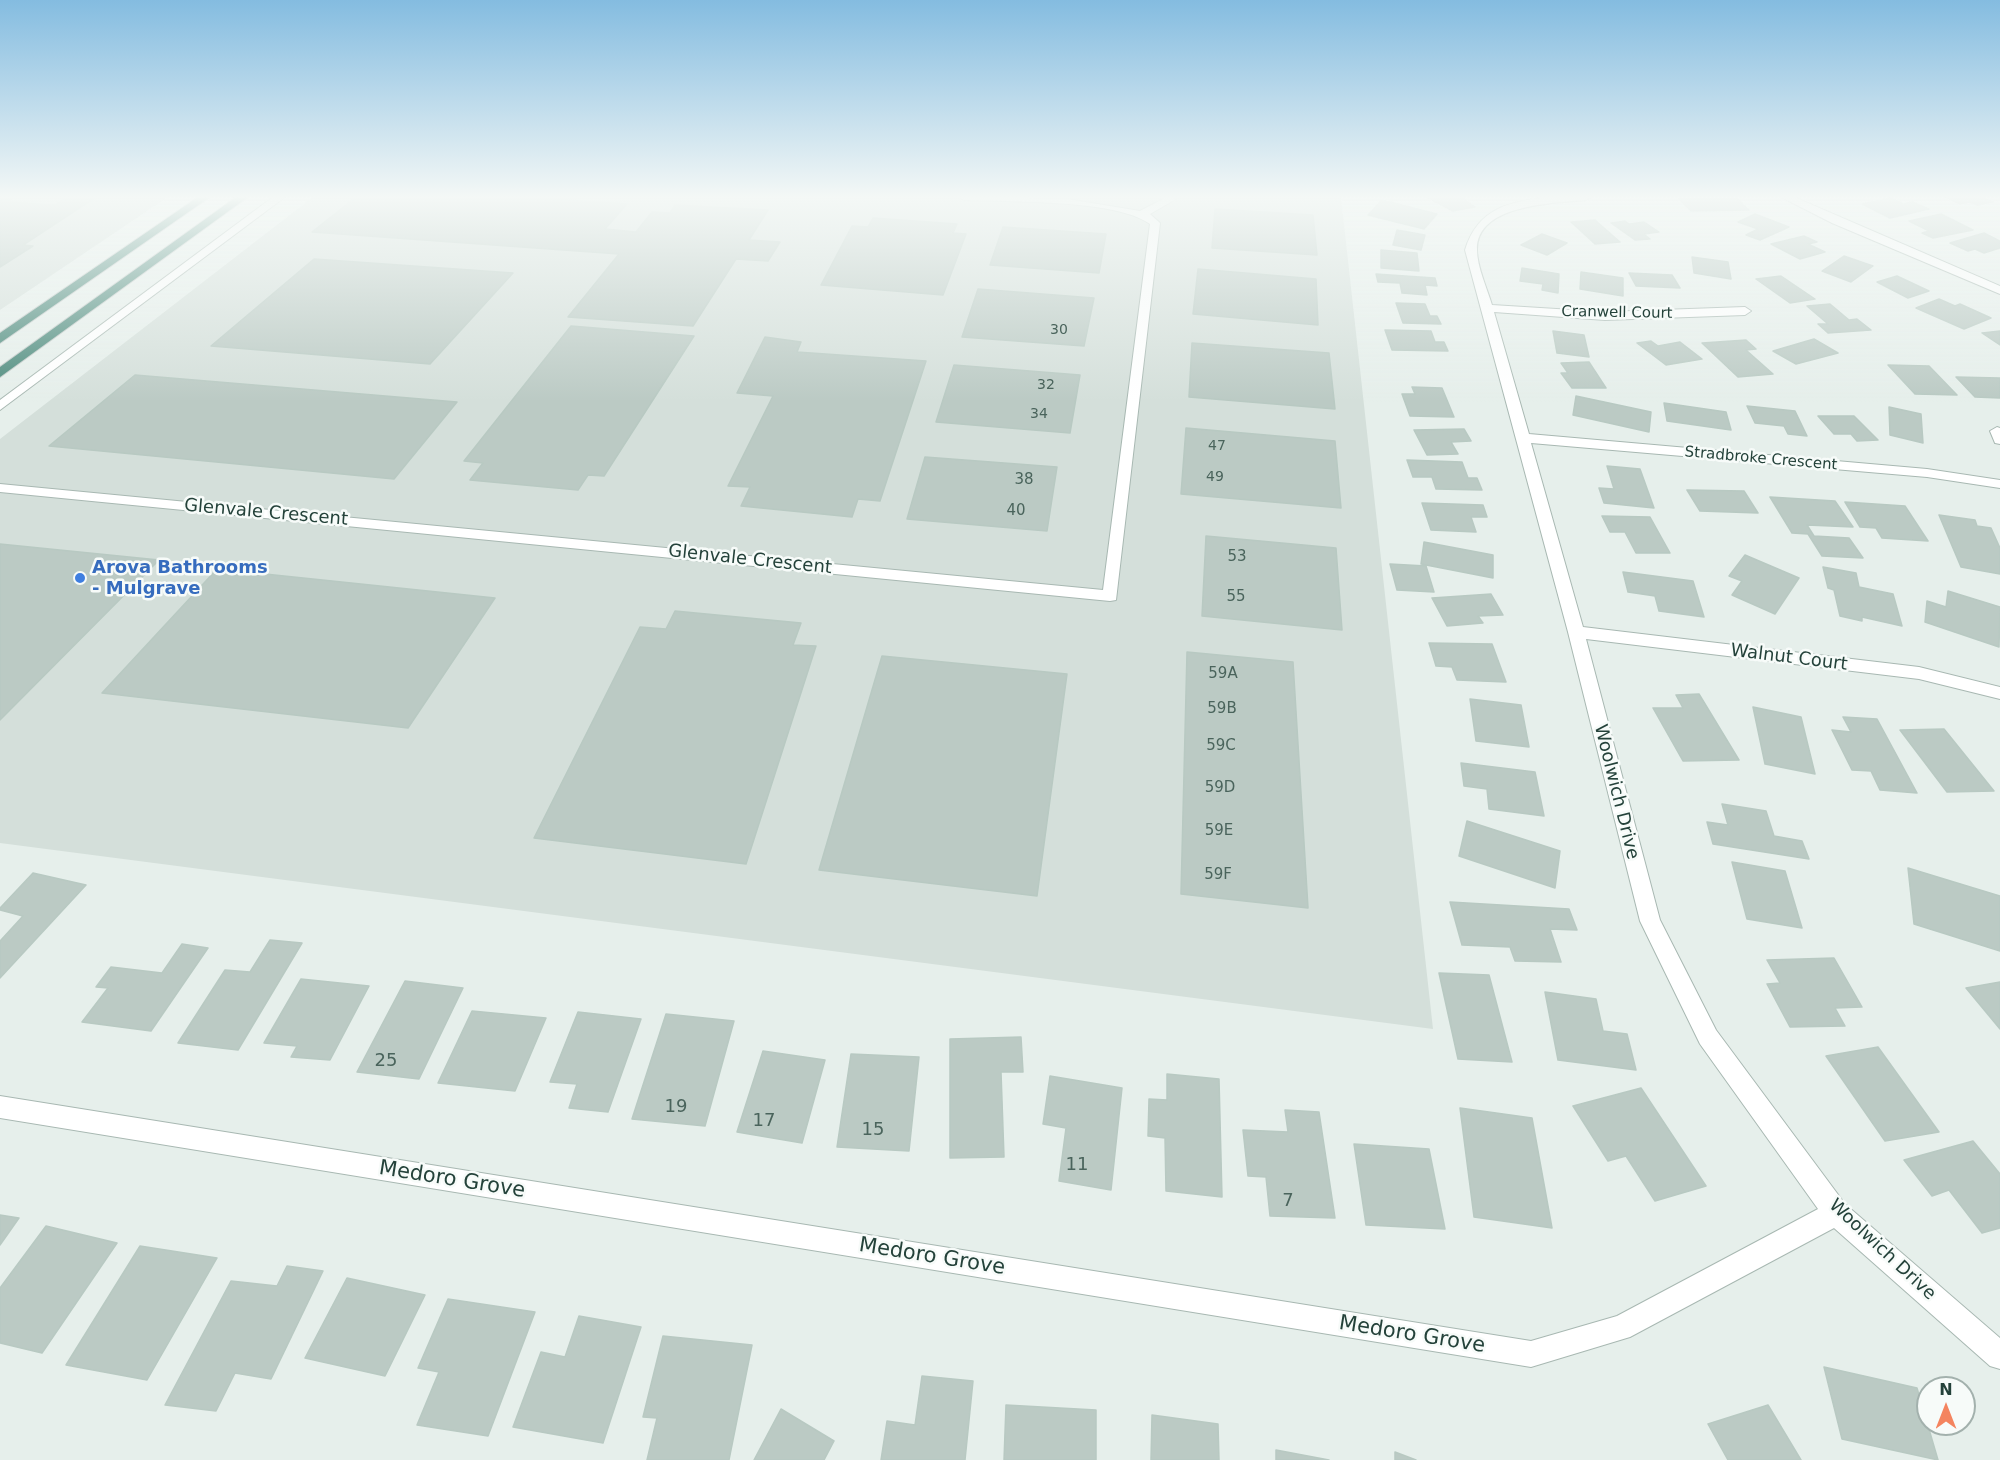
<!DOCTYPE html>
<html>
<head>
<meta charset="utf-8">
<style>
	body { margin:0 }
	#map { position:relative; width:2000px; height:1460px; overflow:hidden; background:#e6efeb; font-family:"DejaVu Sans",sans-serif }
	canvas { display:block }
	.north { position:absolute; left:1916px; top:1376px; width:60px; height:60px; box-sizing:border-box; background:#f7fbf9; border:2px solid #a3b1ad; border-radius:50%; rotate:0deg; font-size:16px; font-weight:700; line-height:24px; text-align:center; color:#24423a }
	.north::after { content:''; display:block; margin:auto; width:21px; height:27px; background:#f4845f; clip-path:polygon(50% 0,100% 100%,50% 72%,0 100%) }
</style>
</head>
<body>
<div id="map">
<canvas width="2000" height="1460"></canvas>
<div class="north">N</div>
</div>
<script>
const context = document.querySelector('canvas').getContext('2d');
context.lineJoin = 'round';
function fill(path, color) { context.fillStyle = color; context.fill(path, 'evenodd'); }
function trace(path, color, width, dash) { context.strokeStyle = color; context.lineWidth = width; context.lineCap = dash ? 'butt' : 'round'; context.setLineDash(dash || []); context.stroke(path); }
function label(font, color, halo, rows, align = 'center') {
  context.font = font + ' "DejaVu Sans",sans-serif'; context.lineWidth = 5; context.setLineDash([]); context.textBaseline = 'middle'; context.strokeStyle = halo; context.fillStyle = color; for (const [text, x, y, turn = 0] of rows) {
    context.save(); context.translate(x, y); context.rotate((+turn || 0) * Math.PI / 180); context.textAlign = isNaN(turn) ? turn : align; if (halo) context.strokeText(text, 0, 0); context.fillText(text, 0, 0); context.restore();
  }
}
fill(new Path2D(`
	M0,197h168l-168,113z
	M313,197h1028l92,832 -1433,-186v-404z`), '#d4dfda');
const building = new Path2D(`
	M0,197h14l-8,5 49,3 12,-8h29l-73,48 10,1 -33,21z
	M356,197h168l103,7 -22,25 31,3 16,-20 18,1 5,-8 93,5 -19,30 31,2 -12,19 -32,-2 -43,67 -125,-9 51,-63 -307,-22z
	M1427,197h34l14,10 -22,4z
	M1946,197h35l12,5 -16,3 -7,-3 -10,2z
	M1891,198l12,6 9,-2 17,7 -39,9 -28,-14z
	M1679,199h58l12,11 -58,1z
	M1382,200l55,14 -13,15 -56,-14z
	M1215,209l98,6 4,40 -105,-7z
	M1755,214l34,13 -29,13 -14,-5 12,-6 -20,-7z
	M1941,214l32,16 -40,8 -11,-5 7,-2 -20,-10z
	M873,218l84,6 -4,9 13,1 -23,61 -122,-10 31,-59 16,1z
	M1595,220l25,22 -25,2 -24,-22z
	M1625,221l4,3 15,-2 15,10 -15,2 6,5 -15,1 -24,-17z
	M1003,227l103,7 -7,39 -109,-8z
	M1397,230l28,5 -4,15 -28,-5z
	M1984,233l16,8v7l-16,5 -9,-4 -7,2 -18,-8z
	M1542,234l25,9 -20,12 -26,-10z
	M1804,236l13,6 -9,2 17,8 -25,7 -29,-15z
	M1381,250l36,3 2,18 -38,-3z
	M1844,256l29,10 -22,16 -29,-11z
	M1692,257l36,5 3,17 -37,-6z
	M314,259l199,14 -83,91 -219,-18z
	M1522,268l37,6 -1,19 -16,-3 1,-6 -23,-3z
	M1198,269l118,10 2,46 -125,-11z
	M1581,272l42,6v18l-43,-7z
	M1629,273l43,2 8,13 -44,-2z
	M1376,274l59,4 2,8 -12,-1 2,10 -25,-2 -2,-10 -22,-1z
	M1781,276l34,23 -25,4 -34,-24z
	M1897,276l32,15 -21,7 -31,-16z
	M978,289l116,9 -10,48 -122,-9z
	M1939,299l16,7 5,-2 31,14 -27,11 -48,-21z
	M1396,303l29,1 5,12h7l4,8 -38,-1z
	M1830,304l19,16 8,-1 14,11 -43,3 -10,-9h10l-21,-18z
	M571,326l123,10 -90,140 -16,-1 -10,15 -108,-10 13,-17 -19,-2z
	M1385,330l46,1 4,11h9l4,9 -56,-1z
	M1553,331l31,4 5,22 -32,-4z
	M2000,331v14l-18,-12z
	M765,337l36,5 -4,10 129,9 -46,140 -22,-2 -6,18 -111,-11 9,-19 -22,-1 45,-90 -36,-3z
	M1814,339l24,14 -42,11 -23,-13z
	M1746,340l10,9 -10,1 27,24 -35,3 -36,-34z
	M1651,341l7,5 22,-4 22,17 -36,6 -29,-22z
	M1192,343l137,10 6,56 -146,-12z
	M1589,362l17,26h-34l-11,-15h7l-7,-10z
	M954,365l126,10 -10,58 -134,-11z
	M1888,365l41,1 28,29 -42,-1z
	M135,375l322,27 -63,77 -345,-33z
	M1956,377l44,1v20l-25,-1z
	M1412,387l30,1 12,29 -44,-1 -8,-22h13z
	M1576,396l75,16 -2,20 -76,-17z
	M1664,403l62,9 5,18 -64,-9z
	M1747,406l48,5 12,25 -19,-2 -4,-8 -29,-3z
	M1889,407l32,7 2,29 -33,-8z
	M1818,416h36l24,24 -21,1 -6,-7h-17z
	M1186,428l149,13 6,67 -160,-14z
	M1464,429l7,12 -20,1 7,12 -31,1 -13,-25z
	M925,457l132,10 -10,64 -140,-12z
	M1407,460l55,2 6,16h9l5,12 -46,-1 -4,-12h-19z
	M1607,466l33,3 14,39 -50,-5 -5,-15 15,1z
	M1687,490l57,1 14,22 -58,-2z
	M1770,497l65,4 18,26 -46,-2 7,11 35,2 14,20 -41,-2 -14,-22 -16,-1z
	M1845,502l60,4 23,35 -46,-3 -6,-10 -16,-1z
	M1422,503l61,2 4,12h-16l5,15 -45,-2z
	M1939,515l36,5 2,6 14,2 9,20v26l-39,-7z
	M1602,516l48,1 20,36h-34l-11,-21h-15z
	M1206,536l130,12 6,82 -140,-14z
	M1424,542l69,13v23l-72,-14z
	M0,544l159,16 -159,160z
	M1745,555l54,23 -24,36 -43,-19 10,-14 -13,-5z
	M1390,564l36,2 8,26 -37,-2z
	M1823,567l33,6 3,14 34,7 9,32 -40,-9v4l-22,-5 -6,-26 -6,-2z
	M217,569l278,29 -87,130 -306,-35z
	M1623,572l70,9 11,36 -45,-6 -4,-15 -27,-4z
	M1948,591l52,16 -1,40 -74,-25 2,-21 19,6z
	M1491,594l12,21 -25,1 5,7 -36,3 -15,-28z
	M675,611l126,12 -8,22 23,1 -70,218 -212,-26 106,-211 26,2z
	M1429,643l63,1 14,38 -49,-2 -5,-13 -16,-1z
	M1187,652l106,10 15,246 -127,-14z
	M882,656l185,18 -30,222 -218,-26z
	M1699,694l40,66 -56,1 -30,-53h30l-7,-13z
	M1470,699l51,6 8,42 -53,-6z
	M1753,707l48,10 14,57 -50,-10z
	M1843,717l34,2 40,74 -37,-3 -9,-19 -19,-1 -20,-40 19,2z
	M1944,729l50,62 -47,1 -47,-62z
	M1461,763l74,9 9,44 -55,-7 -2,-20 -23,-3z
	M1722,804l44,7 8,25 28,5 7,18 -96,-15 -6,-22 21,3z
	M1467,821l93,30 -5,37 -96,-32z
	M1732,862l53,9 17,57 -55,-9z
	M1908,868l92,28v55l-86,-27z
	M33,873l53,12 -86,93v-37l23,-25 -23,-6v-2z
	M1450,902l119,7 8,21 -27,-1 11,33 -46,-1 -5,-14 -48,-2z
	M270,940l32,3 -64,107 -60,-7 47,-73 25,2z
	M182,944l26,4 -57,83 -69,-9 26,-34 -12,-1 15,-20 51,6z
	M1834,958l28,49 -27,1 10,18 -55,1 -23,-43 13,-1 -13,-23z
	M1439,973l50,2 23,87 -54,-3z
	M301,979l68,7 -39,74 -39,-3 6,-11 -33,-3z
	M405,981l58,7 -44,91 -62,-7z
	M2000,982v47l-34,-41z
	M1545,992l51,7 7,32 24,3 9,36 -78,-10z
	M472,1011l74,7 -31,73 -77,-8z
	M578,1012l63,7 -33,93 -39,-4 8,-24 -27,-2z
	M666,1014l68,7 -29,105 -73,-7z
	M1021,1037l2,35h-22l3,85 -54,1v-119z
	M1878,1047l61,85 -54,9 -59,-85z
	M763,1051l62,9 -23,83 -65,-11z
	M851,1054l68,3 -10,94 -72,-4z
	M1167,1074l52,5 3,118 -56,-6 -1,-53 -17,-2 1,-37 18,1z
	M1050,1076l72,12 -11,102 -52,-9 7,-53 -23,-4z
	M1641,1088l65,98 -51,15 -29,-45 -18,5 -35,-55z
	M1460,1108l72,10 20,110 -78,-11z
	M1285,1110l34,2 16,106 -65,-2 -4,-39 -18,-1 -5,-46 45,2z
	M1973,1141l27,33v54l-18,5 -33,-43 -17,6 -28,-36z
	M1354,1144l75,5 16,80 -79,-4z
	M0,1215l19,3 -19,27z
	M46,1226l71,17 -75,110 -42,-10v-55z
	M140,1246l77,12 -70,122 -81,-15z
	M287,1266l36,5 -52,108 -36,-6 -19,38 -51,-6 66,-124 46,5z
	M347,1278l78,17 -40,81 -80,-18z
	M448,1299l87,13 -47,124 -71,-11 22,-53 -21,-4z
	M579,1316l62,11 -38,116 -90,-16 28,-75 24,5z
	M663,1336l89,9 -23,115h-82l10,-42 -14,-1z
	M1824,1367l93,21 21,72 -96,-21z
	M922,1376l51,5 -8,79h-84l6,-39 28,4z
	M1006,1405l90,5v50h-92z
	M1768,1405l33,55h-73l-20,-36z
	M781,1409l53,32 -10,19h-70z
	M1152,1415l66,9 1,36h-68z
	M1276,1450l53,10h-53z
	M1395,1452l21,8h-21z`);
fill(building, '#bbcac4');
trace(building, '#b8c9c2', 1.5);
const minor = new Path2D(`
	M273,197h12l-285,213v-10z
	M959,197l108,2 73,12 27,-14 9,2 -26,15 10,9 -44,377 -6,1 -1110,-109v-8l1103,106 47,-366c-34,-25 -142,-22 -186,-24z
	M1551,197h40l-5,3c-31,3 -110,4 -109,50 0,17 10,38 15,55l113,7 140,-5 6,4 -6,4 -140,5 -111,-8 35,122 398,35 73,11v8l-73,-11 -396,-34 52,184 336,40 81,20v12l-81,-20 -333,-40 74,281 56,110 129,174 155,134v31l-10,-3 -156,-138 -204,109 -99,30 -1531,-249v-22l1531,245 86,-25 201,-107 -118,-165 -60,-123 -72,-289 -103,-382c13,-43 46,-49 86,-53z
	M1997,427l3,1v16l-5,-1 -5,-12z`);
const tertiary = new Path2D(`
	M1781,197h13l206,89v8l-168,-71z`);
const trunk = new Path2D(`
	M198,197h12l-210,146v-10z
	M236,197h12l-248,180v-10z`);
trace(minor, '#a8b8b2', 2);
trace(tertiary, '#a8b8b2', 2);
trace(trunk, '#c2cac8', 2);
fill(minor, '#fff');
fill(tertiary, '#fff');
fill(trunk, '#4c8a7c');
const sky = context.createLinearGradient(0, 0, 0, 402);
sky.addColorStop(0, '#84bce0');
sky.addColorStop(0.49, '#f4f8f6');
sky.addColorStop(1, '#f4f8f600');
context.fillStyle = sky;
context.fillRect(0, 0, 2000, 402);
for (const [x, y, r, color] of [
	[80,578,6,"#3f7fe0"]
]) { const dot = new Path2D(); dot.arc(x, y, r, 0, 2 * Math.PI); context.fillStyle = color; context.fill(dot); trace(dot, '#f7fbf9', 2); }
label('14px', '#4a645c', null, [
	["30",1059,330],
	["32",1046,385],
	["34",1039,414],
	["47",1217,446],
	["49",1215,477]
]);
label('15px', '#24423a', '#f7fbf9', [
	["Cranwell Court",1617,313,1],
	["Stradbroke Crescent",1761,459,5]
]);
label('15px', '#4a645c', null, [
	["38",1024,480],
	["40",1016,511],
	["53",1237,557],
	["55",1236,597],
	["59A",1223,674],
	["59B",1222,709],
	["59C",1221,746],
	["59D",1220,788],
	["59E",1219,831],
	["59F",1218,875]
]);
label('18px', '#24423a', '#f7fbf9', [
	["Glenvale Crescent",266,513,5],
	["Glenvale Crescent",750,560,6],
	["Walnut Court",1789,658,7],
	["Woolwich Drive",1616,792,76],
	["Woolwich Drive",1882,1250,43]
]);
label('bold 18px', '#366cbe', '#f7fbf9', [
	["Arova Bathrooms",92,568],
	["- Mulgrave",92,589]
], 'left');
label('18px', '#4a645c', null, [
	["25",386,1061],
	["19",676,1107],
	["17",764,1121],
	["15",873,1130],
	["11",1077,1165],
	["7",1288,1201]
]);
label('21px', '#24423a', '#f7fbf9', [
	["Medoro Grove",452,1180,9],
	["Medoro Grove",932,1257,9],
	["Medoro Grove",1412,1335,9]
]);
</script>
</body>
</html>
